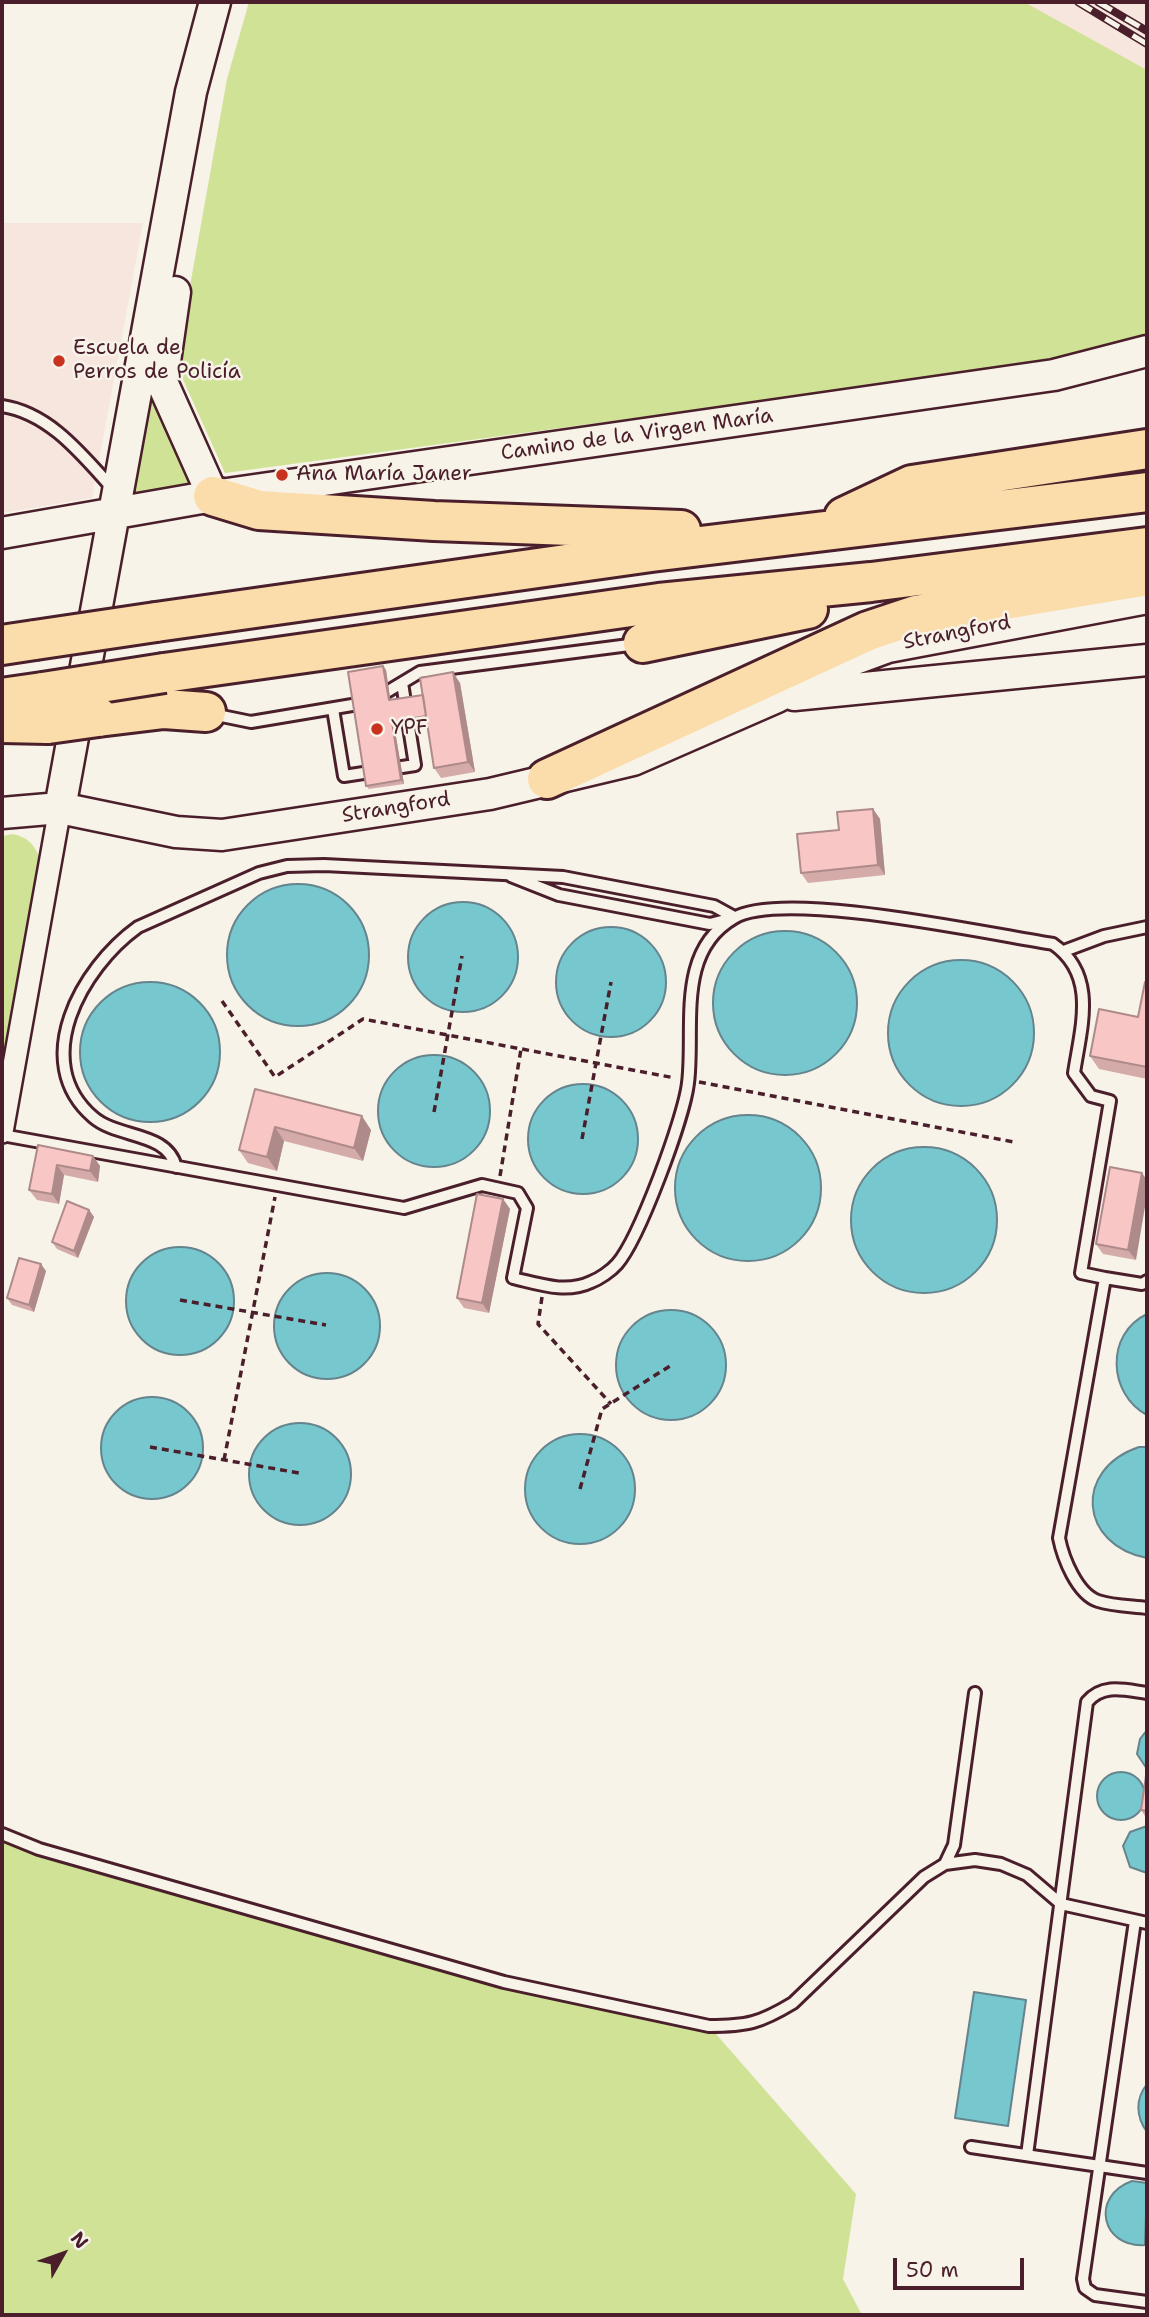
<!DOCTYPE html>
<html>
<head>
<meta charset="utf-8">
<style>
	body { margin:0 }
	#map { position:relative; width:1149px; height:2317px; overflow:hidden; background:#f7f3e8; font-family:"Shantell Sans",sans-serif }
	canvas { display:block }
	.frame { position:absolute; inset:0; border:4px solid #4a1f2b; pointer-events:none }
	.north { position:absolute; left:28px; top:2219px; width:70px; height:70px; -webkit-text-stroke:5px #f7f3e8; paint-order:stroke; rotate:50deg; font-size:19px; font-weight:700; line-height:28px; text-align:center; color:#4a1f2b }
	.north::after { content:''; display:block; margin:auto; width:24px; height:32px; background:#4a1f2b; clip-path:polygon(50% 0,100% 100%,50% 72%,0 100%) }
	.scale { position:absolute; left:893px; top:2258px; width:131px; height:32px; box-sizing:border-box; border:4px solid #4a1f2b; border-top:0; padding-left:9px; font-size:21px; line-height:24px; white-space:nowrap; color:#4a1f2b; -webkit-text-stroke:5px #f7f3e8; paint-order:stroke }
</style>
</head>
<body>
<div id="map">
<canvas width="1149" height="2317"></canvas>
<div class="frame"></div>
<div class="north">N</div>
<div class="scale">50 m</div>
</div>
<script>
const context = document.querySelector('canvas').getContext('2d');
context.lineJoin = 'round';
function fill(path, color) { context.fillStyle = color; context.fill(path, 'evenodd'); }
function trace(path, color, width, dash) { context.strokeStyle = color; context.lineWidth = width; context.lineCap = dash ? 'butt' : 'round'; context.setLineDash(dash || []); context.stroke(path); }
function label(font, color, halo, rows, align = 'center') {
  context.font = font + ' "Shantell Sans",sans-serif'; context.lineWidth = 5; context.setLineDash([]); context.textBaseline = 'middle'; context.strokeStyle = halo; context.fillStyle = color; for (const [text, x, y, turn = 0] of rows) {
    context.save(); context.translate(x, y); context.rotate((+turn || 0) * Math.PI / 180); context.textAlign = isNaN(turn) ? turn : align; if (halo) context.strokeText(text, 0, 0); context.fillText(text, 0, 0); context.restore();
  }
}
fill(new Path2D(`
	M1024,2h123v68l-74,-38z
	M2,223h141l-51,275 -90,15z`), '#f7e6de');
fill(new Path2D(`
	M249,2h775l123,68v269l-140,29 -782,105 -44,-98 -3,-22 49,-274z
	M151,370l41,108 -6,15 -38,5 -12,-5 -5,-10z
	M13,834c15,4 20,9 26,22l-37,204v-224z
	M2,1834l502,148 205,44 147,168 -13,85 19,36h-860z`), '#d0e296');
const water = new Path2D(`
	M227 955a71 71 0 1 1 142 0a71 71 0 1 1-142 0Z
	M408 957a55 55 0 1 1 110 0a55 55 0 1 1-110 0Z
	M556 982a55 55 0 1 1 110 0a55 55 0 1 1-110 0Z
	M713 1003a72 72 0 1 1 144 0a72 72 0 1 1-144 0Z
	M888 1033a73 73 0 1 1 146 0a73 73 0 1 1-146 0Z
	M80 1052a70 70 0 1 1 140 0a70 70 0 1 1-140 0Z
	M378 1111a56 56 0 1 1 112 0a56 56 0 1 1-112 0Z
	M528 1139a55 55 0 1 1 110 0a55 55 0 1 1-110 0Z
	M675 1188a73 73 0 1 1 146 0a73 73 0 1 1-146 0Z
	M851 1220a73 73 0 1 1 146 0a73 73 0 1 1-146 0Z
	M126 1301a54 54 0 1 1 108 0a54 54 0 1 1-108 0Z
	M274 1326a53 53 0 1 1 106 0a53 53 0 1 1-106 0Z
	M616 1365a55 55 0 1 1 110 0a55 55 0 1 1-110 0Z
	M1147,1314v101c-39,-21 -42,-81 0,-101z
	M101 1448a51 51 0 1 1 102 0a51 51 0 1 1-102 0Z
	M249 1474a51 51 0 1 1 102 0a51 51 0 1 1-102 0Z
	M525 1489a55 55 0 1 1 110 0a55 55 0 1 1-110 0Z
	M1139,1447h8v111c-68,-13 -74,-89 -8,-111z
	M1147,1730v39l-10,-15 3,-15z
	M1097 1796a24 24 0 1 1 48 0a24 24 0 1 1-48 0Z
	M1147,1826v47l-17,-6 -7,-21 7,-14z
	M974,1992l52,8 -18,126 -53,-8z
	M1147,2084v48c-11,-15 -12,-33 0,-48z
	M1132,2181l15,2 -2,62c-44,3 -55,-49 -13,-64z`);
fill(water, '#77c8ce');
trace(water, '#65848d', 2);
const lane = new Path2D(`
	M2,406c48,7 81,50 112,84
	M333,709l11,67 71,-11 -13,-82
	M212,714l39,8 119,-20 50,-30 217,-28
	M511,876l48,19 151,29 23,-6
	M1064,951l40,-15 43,-9
	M2,1135l402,73 78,-23 36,8 9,15 -14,70c26,6 53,16 78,4 8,-3 20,-11 26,-18 22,-25 67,-146 71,-181 7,-55 -13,-131 46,-165 49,-29 255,16 319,26 45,31 28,83 21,129l17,23 19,5 -29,172 24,5 -46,260c4,20 18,56 39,63 15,5 34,5 49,7
	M176,1167c-9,-36 -58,-28 -83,-50 -64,-55 -12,-149 45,-190l121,-54 28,-7 37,-1 239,12 151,29 20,11
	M1105,1278l37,6 5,-3
	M2,1834l37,15 465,133 205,44c38,0 51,-3 84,-23l131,-126 21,-13 9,-19 21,-152
	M945,1864l30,-4 26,4 26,11 34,29 86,19
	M1135,1921l-52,358 2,9 10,7 52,7
	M971,2147l176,26
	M1027,2155l60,-453c16,-19 38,-12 60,-9`);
const street = new Path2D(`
	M2,1132l58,-324`);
const secondary = new Path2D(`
	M175,292l-13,90 51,114
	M2,533l211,-37 841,-121 93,-24
	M794,695l353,-35
	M60,808l131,-716 24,-90
	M2,813l58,-5 116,24 46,3 268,-41 143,-34 144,-63 62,-32 49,-18 259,-49`);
const highway = new Path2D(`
	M213,496l46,14 175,11 247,9
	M844,517l68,-32 235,-36
	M156,622l495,-70 496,-60
	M643,643l165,-34
	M2,645l33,-5
	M164,673l495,-70 212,-21 276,-35
	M2,698l41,-6
	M98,717l66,-8 42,3
	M2,723l46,1
	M547,779l321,-148 48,-16 231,-39`);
trace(lane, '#4a1f2b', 16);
trace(street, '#4a1f2b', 26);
trace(secondary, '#4a1f2b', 35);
trace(highway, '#4a1f2b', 44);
trace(new Path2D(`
	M222,1001l53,76 88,-58 312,59
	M699,1082l315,60
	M434,1112l28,-156
	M582,1139l29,-157
	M500,1176l21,-127
	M542,1297l-4,27 73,80
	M180,1300l146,25
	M150,1447l149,26
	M224,1460l51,-263
	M580,1489l22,-80 71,-45`), '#4a1f2b', 3.5, [7, 5]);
trace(lane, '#f7f3e8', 10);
trace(street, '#f7f3e8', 21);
trace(secondary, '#f7f3e8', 30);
trace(highway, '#fbddab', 38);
const rail = new Path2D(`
	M1078,2l69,42
	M1098,2l49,29`);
trace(rail, '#4a1f2b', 8);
trace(rail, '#f7f3e8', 5, [16]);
const highwayBridge = new Path2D(`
	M35,640l121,-18
	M43,692l121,-19
	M48,724l50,-7`);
trace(highwayBridge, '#4a1f2b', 44, []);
trace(highwayBridge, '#fbddab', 38);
fill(new Path2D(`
	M383,666l3,4 4,30 33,-5 37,-12 15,89 -34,6 -7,-10 -7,-48 -33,5 10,59 -35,5 -3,-3z
	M873,809l7,10 5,56 -77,8 -7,-10 38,-43z
	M1147,983v96l-48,-10 -9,-13 48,-39z
	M255,1089l116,41 -8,31 -79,-20 -7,30 -29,-8 -9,-13z
	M38,1145l55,11 7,10 -2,16 -34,-7 -5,29 -22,-4 -8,-10z
	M1110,1167l26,93 -33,-6 -7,-10z
	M503,1199l7,10 -21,104 -25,-5 -7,-10z
	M89,1210l5,7 -16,41 -21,-9 -5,-7z
	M46,1271l-12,41 -22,-7 -5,-7z
	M1147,1769v50l-6,-9z`), '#d5aba9');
fill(new Path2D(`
	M383,666l3,4 5,34 -2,-4z
	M453,672l7,11 15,89 -7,-10z
	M392,722l2,3 10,59 -3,-4z
	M873,809l7,10 5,56 -7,-10z
	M362,1116l9,14 -8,31 -9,-13z
	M275,1127l9,14 -7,30 -10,-14z
	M93,1156l7,10 -2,16 -8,-11z
	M57,1165l7,10 -5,29 -7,-10z
	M1142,1173l5,7v15l-11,65 -8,-10z
	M503,1199l7,10 -21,104 -7,-10z
	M89,1210l5,7 -16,41 -4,-7z
	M41,1264l5,7 -12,41 -5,-7z`), '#ae8b8a');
const building = new Path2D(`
	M383,666l6,34 34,-5 3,21 -34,6 9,58 -35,6 -18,-114z
	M453,672l15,90 -34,6 -14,-90z
	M873,809l5,56 -77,8 -4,-39 42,-4 -2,-18z
	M1145,982l2,1v84l-57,-11 9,-47 39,8z
	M255,1089l107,27 -8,32 -79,-21 -8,30 -28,-7z
	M38,1145l55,11 -3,15 -33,-6 -5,29 -23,-4z
	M1110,1167l32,6 -14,77 -32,-6z
	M477,1194l26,5 -21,104 -25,-5z
	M67,1201l22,9 -15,41 -22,-9z
	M19,1258l22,6 -12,41 -22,-7z
	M1147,1769v42l-6,-1z`);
fill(building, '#f8c7c5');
trace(building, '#ae8b8a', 2);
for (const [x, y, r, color] of [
	[59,361,7,"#c8321e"],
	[282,475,7,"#c8321e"],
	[377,729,7,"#c8321e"]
]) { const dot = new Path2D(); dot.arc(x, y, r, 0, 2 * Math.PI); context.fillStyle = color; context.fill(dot); trace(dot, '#f7f3e8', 2.5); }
label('21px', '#4a1f2b', '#f7f3e8', [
	["Escuela de",73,349],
	["Perros de Policía",73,373],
	["Ana María Janer",296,475],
	["YPF",391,729]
], 'left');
label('21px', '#4a1f2b', '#f7f3e8', [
	["Camino de la Virgen María",637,435,-8],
	["Strangford",957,633,-11],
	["Strangford",396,808,-9]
]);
</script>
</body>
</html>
